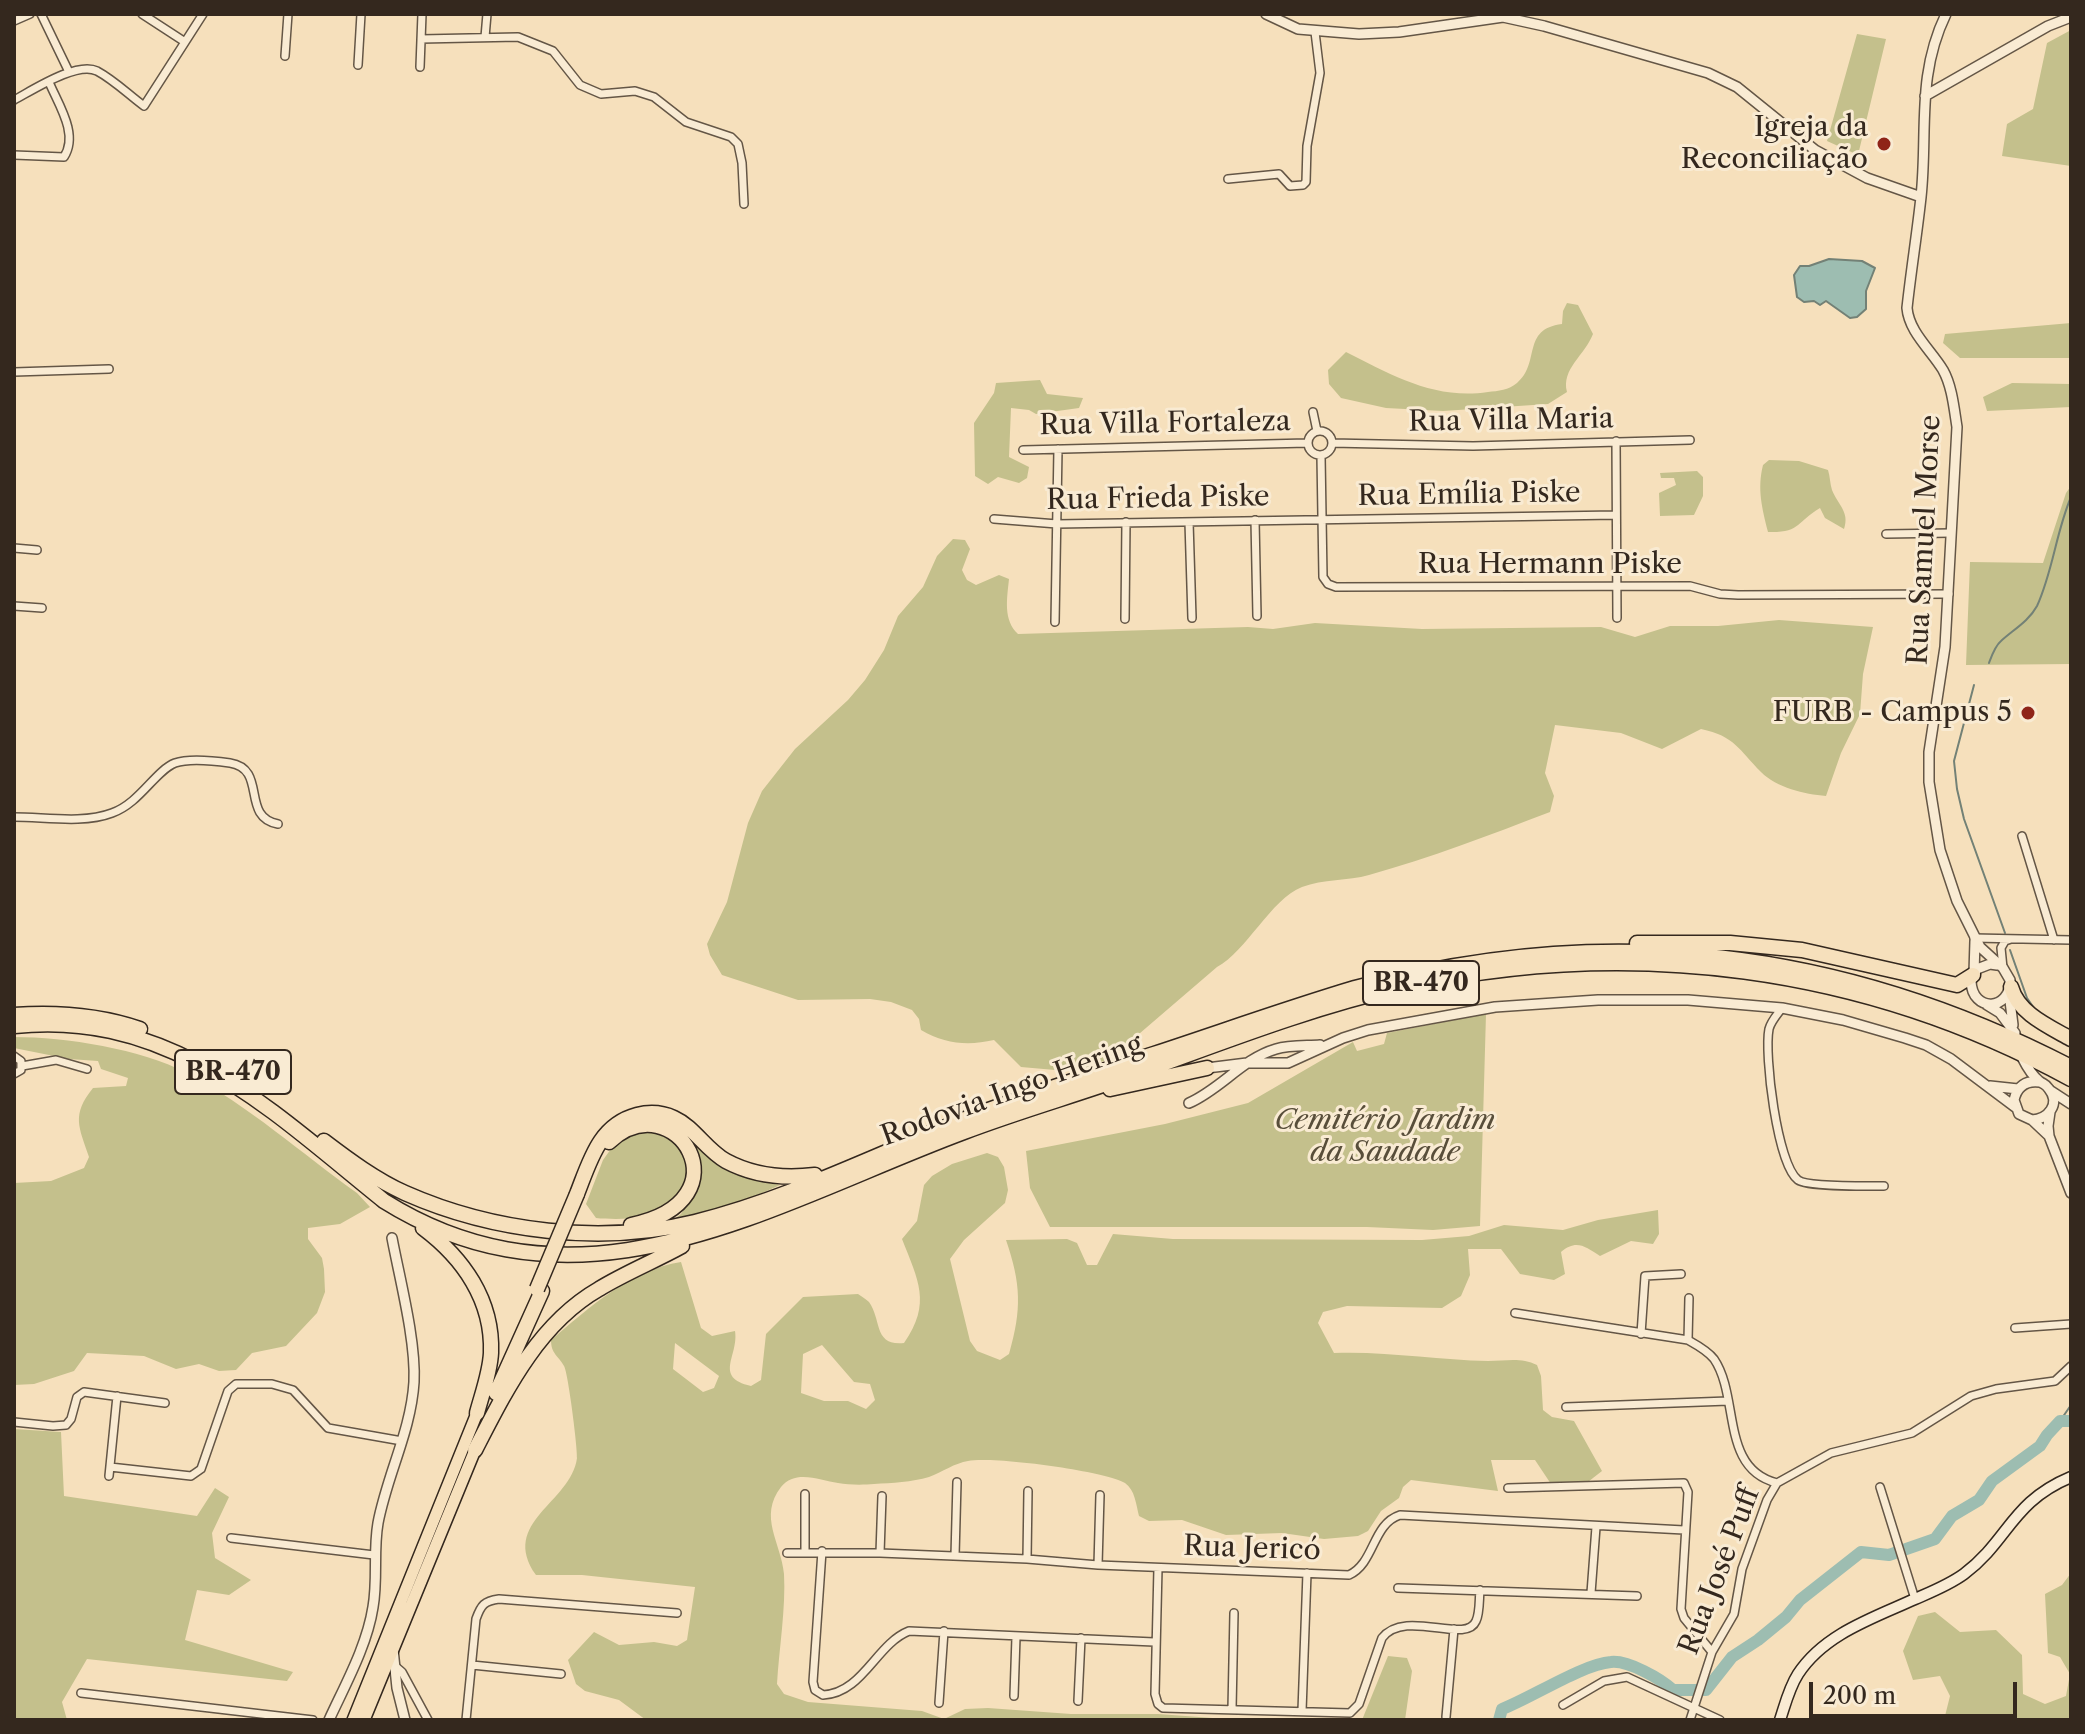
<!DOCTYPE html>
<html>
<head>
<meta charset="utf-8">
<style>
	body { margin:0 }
	#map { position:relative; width:2085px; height:1734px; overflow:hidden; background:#f6e0bc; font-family:"Libre Caslon Text",serif }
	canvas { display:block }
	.frame { position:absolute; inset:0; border:16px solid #34281e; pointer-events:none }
	.scale { position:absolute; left:1809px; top:1682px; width:208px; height:36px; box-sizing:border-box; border:4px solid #34281e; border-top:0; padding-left:10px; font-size:24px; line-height:28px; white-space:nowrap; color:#34281e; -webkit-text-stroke:6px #f9ebd3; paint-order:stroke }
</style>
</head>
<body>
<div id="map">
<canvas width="2085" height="1734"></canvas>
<div class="frame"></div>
<div class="scale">200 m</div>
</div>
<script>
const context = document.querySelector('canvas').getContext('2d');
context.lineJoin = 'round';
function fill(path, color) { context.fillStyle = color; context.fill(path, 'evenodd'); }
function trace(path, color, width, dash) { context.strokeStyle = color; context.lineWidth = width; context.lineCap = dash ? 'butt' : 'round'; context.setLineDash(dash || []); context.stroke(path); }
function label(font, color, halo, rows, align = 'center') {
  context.font = font + ' "Libre Caslon Text",serif'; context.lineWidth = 6; context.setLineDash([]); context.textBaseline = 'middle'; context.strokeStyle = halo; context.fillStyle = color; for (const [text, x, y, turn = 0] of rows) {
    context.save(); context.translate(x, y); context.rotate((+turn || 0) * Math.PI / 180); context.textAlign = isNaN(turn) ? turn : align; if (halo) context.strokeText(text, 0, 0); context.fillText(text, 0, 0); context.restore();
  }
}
fill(new Path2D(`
	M2071,30v136l-69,-10 5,-32 26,-15 14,-66z
	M1857,34l29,5 -28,116 -31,-14z
	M1567,303l11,2 15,29c-8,21 -32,35 -26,58l-19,12 -105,7 -57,-3 -45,-10 -12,-14 -1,-14 18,-18c46,23 88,48 142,40 10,-1 21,-2 29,-9 24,-20 4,-54 45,-59l1,-13z
	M2071,323v35h-111l-17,-15 2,-9z
	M1040,380l7,14 36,4 -4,10 -43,6 -7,-4 -18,-2 -2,49 20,10 -2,11 -8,5 -21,-6 -10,7 -13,-8 -1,-53 20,-30 2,-10z
	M2012,383l59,1v23l-84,4 -4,-14z
	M1769,460l30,1 29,9c2,6 2,14 4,20 6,15 18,22 12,39l-19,-11 -5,-10c-24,14 -19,25 -52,24 -6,-24 -11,-43 -5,-67z
	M1697,471l6,6v19l-9,19 -34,1 -1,-23 17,-8 -2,-7h-13l-1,-5z
	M2071,486v178l-105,1 4,-103 73,1 23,-70z
	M953,539l12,1 5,9 -8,21 5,10 9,5 23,-10 10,4c-2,20 -6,41 9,55l230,-7 25,2 42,-6 107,6 179,-2 34,10 35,-11h48l61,-6 94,7 -10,47 -3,40 -19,39 -15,43c-22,-2 -49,-8 -65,-24 -22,-22 -26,-36 -60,-43l-39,20 -41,-16 -66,-8 -10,48 9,23 -4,16c-60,23 -120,46 -181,63 -21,6 -46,4 -67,12 -31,12 -56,65 -85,80l-106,91 -22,9 -34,3 -34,-3 -27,-27c-26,6 -49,4 -73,-10l-2,-11 -7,-9 -21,-8 -21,-3 -72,1 -76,-25 -12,-20 -3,-11 20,-42 21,-79 14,-32 33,-42 53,-49 17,-20 19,-30 14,-34 25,-29 14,-31z
	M1486,1014l-6,212 -47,4 -66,-3h-317l-20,-39 -4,-37 139,-27 83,-21 105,-61 4,9 27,-7 3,-11z
	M14,1037c52,0 127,12 173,36 62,33 114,80 170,120l13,14 -30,17 -32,4v11l14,19 2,11 1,23 -8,21 -31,33 -34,7 -16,17 -17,1 -20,-7 -23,5 -32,-13 -57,-3 -13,18 -40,13 -20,1v-202l37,-2 33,-13 5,-11c-10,-30 -18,-42 4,-69l33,-2 2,-8 -27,-9 -3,-8 -29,-2 -55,-11z
	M671,1120c33,28 64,59 109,65l-38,17 -69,18 8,-6 12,-19 -7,-58 -64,-12z
	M643,1131c33,4 51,19 40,54 -3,8 -7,16 -13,21 -19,14 -53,14 -74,12l-10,-14 17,-44 13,-18z
	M987,1153l11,4 6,10 4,23 -3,13 -41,37 -14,19 20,82 7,10 23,9 9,-6c13,-45 12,-70 -3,-114l61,-1 10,4 10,22h10l16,-31 60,5 249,1 47,-4 35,-11 59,5 35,-10 60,-10 1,24 -6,10 -22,-3 -31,15c-15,-10 -24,-17 -39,-4l4,22 -11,6 -34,-6 -19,-25h-33l2,26 -9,21 -19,12 -95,-2 -24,6 -5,11 16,30c52,-2 103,7 154,8 18,0 33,-4 49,4l4,11 2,34 9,7 22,4 28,50 -18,14 -33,-1 -16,-24h-44l7,31 -87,-11 -8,7 -4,11 -18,13 -13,20 -10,5 -34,3 -42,-6 -56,2 -44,-15 -33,1 -10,-5c-3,-12 -4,-26 -14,-33 -20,-12 -132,-27 -157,-22 -13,2 -26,11 -39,16 -17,5 -37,6 -55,7 -11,1 -25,1 -36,-1 -18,-3 -43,-14 -57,4 -23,30 0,55 3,87 2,33 -5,76 -7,110l7,10 24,8 114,9 22,8 21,-10 23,-1 83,6h87l82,6h-594l-27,-20 -34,-9 -9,-7 -8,-24 26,-28 25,13 35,-3 23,4 10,-6 8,-53 -113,-12h-46c-37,-53 35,-72 41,-117 1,-8 -9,-86 -13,-92 -6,-11 -13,-12 -13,-26 38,-32 79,-70 130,-78l20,66 11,8 23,-5c4,25 -22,46 16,55l10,-6 5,-46 37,-37 55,-3c4,3 8,5 11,8 13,18 4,44 35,41 28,-40 14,-63 -2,-104l15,-18 7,-36 8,-9 20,-12zM675,1343l44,33 -5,12 -11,4 -30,-23zM822,1345l32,37 16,2 5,16 -9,9 -18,-8h-24l-23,-8 2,-39z
	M14,1429l47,3 3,64 133,20 18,-28 14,9 -17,36 3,25 36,22 -22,15 -32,-5 -12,50 108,32 -6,9 -200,-22 -25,43 5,18h-53z
	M2071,1573v147h-127l6,-24 -10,-20 -27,4 -10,-29 15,-35 17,-4 25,20 36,-2 26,25 1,39 22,10 21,-8 4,-22 -10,-17 -12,-4 -3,-59 17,-9z
	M1388,1656l19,2 5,13 -7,49h-43z`), '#c4c08c');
const water = new Path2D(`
	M1829,259l33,2 13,7 -9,23v18l-9,8 -7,1 -24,-17 -6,4 -6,-4 -10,1 -7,-5 -3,-22 6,-9h9z`);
fill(water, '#9dbdb1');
trace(water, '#738176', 2);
trace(new Path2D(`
	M1989,663c3,-8 6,-17 12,-22 12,-11 28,-20 36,-35 16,-35 19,-74 34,-109
	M1974,685l-20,76 3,28 7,30 41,114
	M2010,950l17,48 9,13
	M2060,1421l11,-16`), '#738176', 2);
trace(new Path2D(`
	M1499,1720l3,-11c29,-11 81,-45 109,-47 17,-2 50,17 62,28h33l26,-33 26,-17 28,-23 14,-17 61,-48 28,3 46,-16 17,-23 27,-16 13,-19 48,-35 7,-11 13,-14h11`), '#9dbdb1', 12);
const minor = new Path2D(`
	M41,14l28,58
	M142,14l43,28
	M14,21l16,-7
	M485,37l2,-23
	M421,39l97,-2 35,14 27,34 21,9 34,-3 19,6 32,25 45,15 7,7 4,19 2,41
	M285,56l3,-42
	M358,65l3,-51
	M420,67l2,-53
	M14,100c19,-10 63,-39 83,-29 17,9 32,24 47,35l59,-92
	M14,155l50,2c15,-23 -6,-53 -15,-75
	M1228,179l51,-5 11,12 13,-1 3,-3 1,-36 13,-73 -5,-41
	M14,372l95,-3
	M1313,412l4,19
	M1308 443a12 12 0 1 1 24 0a12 12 0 1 1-24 0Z
	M1616,441l1,177
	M1332,443l141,3 217,-6
	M1023,450l284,-7
	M1321,456l2,121 5,7 8,3 354,-1 30,8 18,1 211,-1
	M994,519l63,5 559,-9
	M1255,520l2,96
	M1189,522l3,96
	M1886,534l65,-1
	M14,548l23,2
	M14,606l28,2
	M1125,619l1,-97
	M1055,622l3,-173
	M14,817c31,0 69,7 98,-4 28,-10 43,-42 63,-50 14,-5 41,-2 55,0 38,6 10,54 48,61
	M2022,836l32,104
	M1974,938l97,2
	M2003,968l-2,-20 4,-7 6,-2
	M1782,1008c-5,7 -11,13 -13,21 -5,25 8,135 29,151 9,7 70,6 86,6
	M14,1056l7,5v9l-7,4
	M22,1066l34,-6 31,9
	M1515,1313l173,27c9,5 20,11 26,19 26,38 6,110 63,124l54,-30 81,-20 59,-37 25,-7 59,-8 16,-15
	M2015,1328l56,-4
	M1641,1334l4,-58 36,-2
	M1688,1340l1,-42
	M1566,1407l162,-6
	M14,1422l39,4 13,-1 5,-6 6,-22 7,-5 81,11
	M110,1467l81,9 10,-7 27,-78 8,-7h36l21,6 35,38 74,13
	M109,1476l8,-80
	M1880,1487l35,112
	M1508,1488l176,-5 4,9 -7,117 3,9 28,34
	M805,1494v58
	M231,1538l143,17
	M822,1551l-9,131 2,8 8,5c40,-2 53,-51 86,-64l245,11
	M787,1553h93l147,6 71,6 251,10c26,-12 23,-51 51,-60l284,15
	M880,1553l2,-57
	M955,1556l2,-74
	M1027,1559l1,-68
	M1098,1565l2,-70
	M1158,1568l-3,126 3,10 5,4 187,5 9,-9 23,-66c23,-30 84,7 94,-17 4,-8 3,-22 4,-31
	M1398,1588l239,8
	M1591,1593l5,-66
	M472,1665l89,9
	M395,1666l7,6 26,48
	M81,1693l232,27
	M1014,1696l2,-59
	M1078,1701l3,-63
	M939,1703l5,-72
	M1563,1705l41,-24 23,-4 93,43
	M1232,1709l2,-96
	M1302,1711l5,-138
	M1446,1717l8,-88
	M466,1720l10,-101c5,-14 8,-18 23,-20l178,14
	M1690,1720l22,-68 22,-38 8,-45 25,-69 10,-17`);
const tertiary = new Path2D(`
	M1266,14l32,15 61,5 40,-2 104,-15 41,9 164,47 29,14 78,63 52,28 54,19
	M1946,14c-30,62 -18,118 -25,183 -4,37 -10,74 -14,111 2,24 24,42 36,62 9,16 11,38 14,57l-12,220 -16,105v30l11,68 17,51 23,46 23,21 7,12c1,31 -38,33 -39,1l6,-12 13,-5 7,1
	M1925,96l123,-70 23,-9
	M1974,973l1,-32
	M2009,993l4,32
	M1987,1005l13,8 15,20
	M2023,1059c4,8 9,16 16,22 5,4 6,2 10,8 12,15 -1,30 -17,31l-13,-6 -5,-14c3,-14 12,-20 26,-18
	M1207,1068l40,-5h41l55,-25 25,-8 127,-23 103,-7h90l94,8 61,12 62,18 21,7 25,14 64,48
	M1990,1086l28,3
	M2051,1091l20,13
	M1189,1103c32,-14 53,-44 87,-54 13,-4 30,-3 44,-4
	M2032,1120l17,16 -1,-10 2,-14
	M2049,1136l22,57
	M393,1649l4,39 8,32
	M329,1720c16,-35 38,-74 44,-113 5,-28 0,-56 5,-84 9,-48 33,-92 36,-141 2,-41 -14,-102 -22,-144`);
const secondary = new Path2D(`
	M1780,1720c5,-15 9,-32 18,-46 26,-40 75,-56 117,-75 16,-7 34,-14 49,-25 45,-34 47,-72 107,-97`);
const primary = new Path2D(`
	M353,1720l124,-307
	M364,1720l111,-270`);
const motorway = new Path2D(`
	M1637,943h93l72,7 155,35 16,-10
	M2011,987c7,26 37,39 60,52
	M14,1015c42,-3 85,0 126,14
	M14,1026c156,-17 258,85 370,175 200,125 389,2 580,-69 55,-21 112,-37 168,-57 89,-32 177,-67 269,-88 230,-51 463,-21 670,92
	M1110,1089l97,-21
	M324,1141c25,19 52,39 81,52 88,39 197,52 290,29 100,-25 192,-73 288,-110 56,-21 114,-39 171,-58 67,-22 134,-46 201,-66 251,-68 486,-40 716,79
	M609,1142c66,-61 141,59 22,83
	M577,1194c13,-33 22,-69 60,-79 12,-3 26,-2 37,3 20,9 32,32 52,43 28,15 57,18 89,14
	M423,1228c40,30 70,72 68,125 -1,20 -9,41 -14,60
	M496,1393l46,-102
	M475,1450c31,-60 63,-126 124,-161 26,-16 56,-28 83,-43`);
trace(minor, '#645646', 10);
trace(tertiary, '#645646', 12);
trace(secondary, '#34281e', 13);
trace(primary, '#34281e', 14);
trace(motorway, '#34281e', 17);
trace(minor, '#f9ebd3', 7);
trace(tertiary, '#f9ebd3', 9);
trace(secondary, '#f9ebd3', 10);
trace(primary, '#f6e0bc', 11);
trace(motorway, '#f6e0bc', 14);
const motorwayBridge = new Path2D(`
	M537,1289l40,-95`);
trace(motorwayBridge, '#34281e', 17, []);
trace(motorwayBridge, '#f6e0bc', 14);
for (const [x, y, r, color] of [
	[1884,144,8,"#8f2418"],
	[2028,713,8,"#8f2418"]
]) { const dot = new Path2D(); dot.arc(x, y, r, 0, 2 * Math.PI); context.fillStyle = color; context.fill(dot); trace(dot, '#f9ebd3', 3); }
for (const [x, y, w] of [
	[1421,983,116],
	[233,1072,116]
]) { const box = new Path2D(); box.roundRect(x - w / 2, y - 22, w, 44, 6); context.fillStyle = '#f9ebd3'; context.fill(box); trace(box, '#34281e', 2); }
label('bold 26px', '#34281e', null, [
	["BR-470",1421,983],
	["BR-470",233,1072]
]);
label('28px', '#34281e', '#f9ebd3', [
	["Igreja da",1868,128],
	["Reconciliação",1868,160],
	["FURB - Campus 5",2012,713]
], 'right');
label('28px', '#34281e', '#f9ebd3', [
	["Rua Villa Maria",1511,421,-1],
	["Rua Villa Fortaleza",1165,424,-1],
	["Rua Emília Piske",1469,495,-1],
	["Rua Frieda Piske",1158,499,-1],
	["Rua Samuel Morse",1925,540,-87],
	["Rua Hermann Piske",1550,565],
	["Rodovia Ingo Hering",1012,1091,-20],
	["Rua Jericó",1252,1549,2],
	["Rua José Puff",1720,1571,-69]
]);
label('italic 28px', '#584e3a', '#f9ebd3', [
	["Cemitério Jardim",1385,1121],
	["da Saudade",1385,1153]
]);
</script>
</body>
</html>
